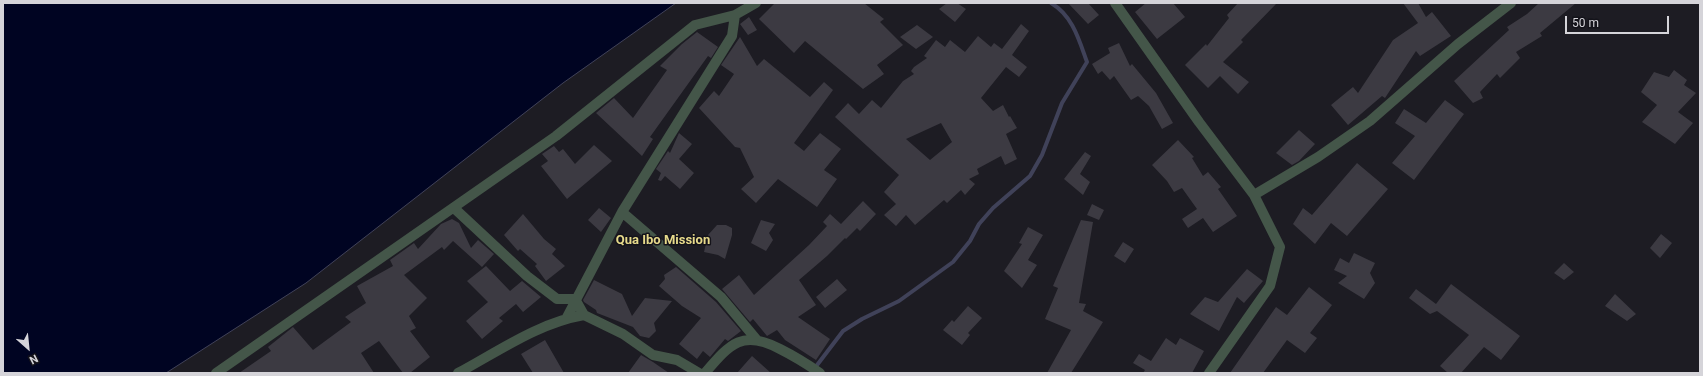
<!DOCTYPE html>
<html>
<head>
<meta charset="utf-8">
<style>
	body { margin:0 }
	#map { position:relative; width:1703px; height:376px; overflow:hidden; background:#1d1c23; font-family:Roboto,sans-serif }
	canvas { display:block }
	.frame { position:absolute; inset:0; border:4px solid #d5d4d9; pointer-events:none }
	.north { position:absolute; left:8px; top:328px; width:40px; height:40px; -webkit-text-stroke:3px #14131a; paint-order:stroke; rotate:153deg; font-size:11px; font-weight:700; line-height:16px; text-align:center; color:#d5d4d9 }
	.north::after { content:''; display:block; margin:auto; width:14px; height:18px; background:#d5d4d9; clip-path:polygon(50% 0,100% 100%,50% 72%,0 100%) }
	.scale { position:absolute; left:1565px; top:16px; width:104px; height:18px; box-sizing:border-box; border:2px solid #d5d4d9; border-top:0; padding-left:5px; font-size:12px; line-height:14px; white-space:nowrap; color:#d5d4d9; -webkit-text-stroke:3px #14131a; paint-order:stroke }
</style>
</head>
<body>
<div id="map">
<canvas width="1703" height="376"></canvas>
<div class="frame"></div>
<div class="north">N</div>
<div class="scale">50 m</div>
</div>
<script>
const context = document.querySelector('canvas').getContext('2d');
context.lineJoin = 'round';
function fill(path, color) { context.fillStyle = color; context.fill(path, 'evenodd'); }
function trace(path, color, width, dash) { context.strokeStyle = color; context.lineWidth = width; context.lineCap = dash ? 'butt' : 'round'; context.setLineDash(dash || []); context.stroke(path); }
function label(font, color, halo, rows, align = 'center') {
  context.font = font + ' Roboto,sans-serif'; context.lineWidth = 3; context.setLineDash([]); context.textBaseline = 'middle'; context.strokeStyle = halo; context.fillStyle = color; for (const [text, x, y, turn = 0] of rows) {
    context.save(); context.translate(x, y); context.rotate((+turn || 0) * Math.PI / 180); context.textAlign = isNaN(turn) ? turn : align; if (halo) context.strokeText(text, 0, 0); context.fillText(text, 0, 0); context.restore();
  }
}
const water = new Path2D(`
	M3,3h673l-113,80 -257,200 -140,90h-163z`);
fill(water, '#000422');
trace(water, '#404259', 1);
trace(new Path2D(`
	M811,373l32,-42 19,-12 37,-18 54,-39 17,-21 9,-17 14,-16 37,-32 12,-21 20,-52 25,-41c-8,-22 -14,-46 -36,-59`), '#404259', 4);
fill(new Path2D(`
	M775,3h89l20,16 -4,3 23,23 -26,20 7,9 -21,15 -58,-48 -11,12 -35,-34z
	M947,3h10l9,6 -11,13 -16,-13z
	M1068,3h20l11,12 -11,9z
	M1146,3h27l12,14 -28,22 -22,-27z
	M1238,3h39l-36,37 2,2 -20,20 26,20 -11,12 -18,-18 -12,12 -23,-23 21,-21 1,2 22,-28 -2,-3z
	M1403,3h15l8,14 6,-5 19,24 -31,20 -4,-5 -31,47 -3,-2 -34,29 -17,-20 22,-18 5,6 35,-53 25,-17z
	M1539,3h37l-36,30 2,3 -26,16 4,6 -20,20 -3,-4 -17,18 3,6 -10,5 -19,-22 55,-51 -2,-3 20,-13z
	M749,17l8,13 -9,5 -8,-11z
	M1021,24l8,7 -17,24 15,12 -8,10 -13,-10 -25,31 12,13 10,-6 6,12 1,-1 7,12 -11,6 11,25 -12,6 -4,-9 -24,13 2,5 -10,5 6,5 -10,11 -4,-5 -14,13 -3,-3 -29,25 -9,-10 -10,11 -12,-11 12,-11 -12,-12 15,-17 -64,-58 13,-14 11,11 13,-14 9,8 22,-27 11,-7 -3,-3 3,-4 13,-9 -3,-2 12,-16 9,7 5,-7 15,12 13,-16 13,11 3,-4 8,6zM941,123l11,19 -22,18 -24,-21z
	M917,25l16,12 -17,12 -16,-12z
	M697,32l21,15 -7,11 -3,-2 -58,81 3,2 -11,17 -46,-43 18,-15 19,20 34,-48 -7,-4 22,-22z
	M740,37l17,29 7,-7 46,38 14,-15 9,8 -39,53 10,8 16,-18 21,16 -17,21 13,9 -20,28 -39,-28 -22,24 -15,-14 13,-12 -14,-29 -5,-1 -36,-39 15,-17 5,5 15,-22 -13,-9z
	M1119,43l11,23 2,-2 24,29 17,30 -11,6 -13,-23 -11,-10 -7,4 -17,-24 -4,4 -8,-9 -4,3 -6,-10 18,-11 -2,-5z
	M1674,70l13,10 -3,5 12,8 -18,19 15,11 -18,21 -33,-22 15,-17 -16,-13 13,-20 15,5z
	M1445,100l19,14 -50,66 -22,-17 23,-27 -20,-13 9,-14 22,14z
	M1299,130l16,14 -16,17 -7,4 -16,-12z
	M679,133l13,11 -13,15 15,14 -14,16 -15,-13 -4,5 -3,-1 3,-7 -5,-4 12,-18 2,2z
	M1178,140l16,17 -2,1 11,18 5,-4 13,15 -3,2 19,27 -24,16 -10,-14 -15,10 -6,-9 15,-10 -15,-21 -8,4 -7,-11 -15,-16z
	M594,145l18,16 -45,38 -26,-33 7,-5 -6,-7 12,-8 5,6 4,-3 12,15z
	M1085,152l6,4 -11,18 10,8 -7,13 -19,-16z
	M1357,163l31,26 -41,47 -16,-13 -16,21 -22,-20 10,-16 9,7z
	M863,201l13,13 -16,17 -3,-3 -11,11 -1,-1 -18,18 -28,24 17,25 -18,12 32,22 -14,21 -31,-20 -8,-10 -10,6 -14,-17 -3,3 -28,-33 17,-14 15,20 55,-50 18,-19 -4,-4 7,-8 11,10z
	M1092,204l12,6 -5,10 -12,-5z
	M599,208l12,10 -10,14 -13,-12z
	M523,214l21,25 12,10 -4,5 13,12 -19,15 -11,-15 2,-2 -17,-15 -2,2 -14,-16z
	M452,219l7,4 12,25 7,-8 16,14 -12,13 -29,-26 -9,9 -2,-3 -38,28 23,23 -18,18 7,12 -6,3 20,26 -20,16h-7l-24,-32 -18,12 13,20h-135l32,-22 -3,-4 25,-20 20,23 38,-28 -6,-5 21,-14 -9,-17 36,-20 -3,-6 24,-17 4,6 23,-25z
	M761,220l14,4 -6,9 4,7 -7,11 -15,-8z
	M1081,220l12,2 -14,81 7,1 -3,7 20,11 -32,51h-24l24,-43 -26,-11 13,-31 -5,-2z
	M717,225h9l6,3v7l-7,24 -7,-4 -14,-3 4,-17z
	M1028,227l15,8 -15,25 9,5 -15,23 -18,-17 18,-27 -3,-1z
	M1661,234l11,9 -12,15 -10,-10z
	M1123,242l11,7 -9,14 -11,-7z
	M1354,253l21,10 -5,10 5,10 -11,16 -26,-16 9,-7 -13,-6 6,-12 9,5z
	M1564,263l10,9 -10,8 -10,-7z
	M486,266l24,25 12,-10 19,16 -18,15 -7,-8 -17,14 4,3 -21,18 -16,-18 22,-19 -21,-21z
	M676,267l40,35 25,29 -13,10 -3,-2 -15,18 -7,-6 -6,8 -18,-15 22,-26 -19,-12 -23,-20 6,-7 -1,-4z
	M1247,269l16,12 -19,22 -7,-6 -18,34 -29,-17 15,-17 13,5z
	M837,279l10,11 -22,18 -9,-11z
	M594,280l28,14 10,22 13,-18 27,3 -18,22 2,8 -7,7 -9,-2 -7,-9 -36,-14 -1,-3 -12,-8 -1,-2z
	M1451,284l69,52 -19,24 -17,-13 -23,26h-13l-8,-7 29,-31 -32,-24 -7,3 -21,-16 7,-9 20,15z
	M1309,287l23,18 -22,28 7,5 -12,15 -18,-13 -24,33h-33l46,-66 11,8z
	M1615,294l21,20 -9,7 -22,-15z
	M968,306l14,12 -14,15 2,2 -8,10 -19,-15 9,-10 2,2z
	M1166,338l10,7 4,-7 24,13 -12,22h-49l2,-3 -12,-7 6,-9 12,7z
	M545,340l19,33h-31l-12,-19z
	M641,355l12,7 16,11h-41z
	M752,356l19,17h-34z`), '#3c3a42');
trace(new Path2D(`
	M1115,3l84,119 55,73 26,52 -10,39 -61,87
	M1254,195l64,-38 52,-36 88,-77 53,-41
	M454,208l73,68 30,23h18l9,16 39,19 30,21 24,5 22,13
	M622,212l99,85 35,42
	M566,319l56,-107 110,-176 3,-21
	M216,373l340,-237 139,-111 40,-10 21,-12
	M458,373c41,-22 80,-50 126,-58
	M705,373c25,-29 37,-44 75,-24 14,7 27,15 40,24`), '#445649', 10);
label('bold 13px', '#e7da8b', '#14131a', [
	["Qua Ibo Mission",663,241]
]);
</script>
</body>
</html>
